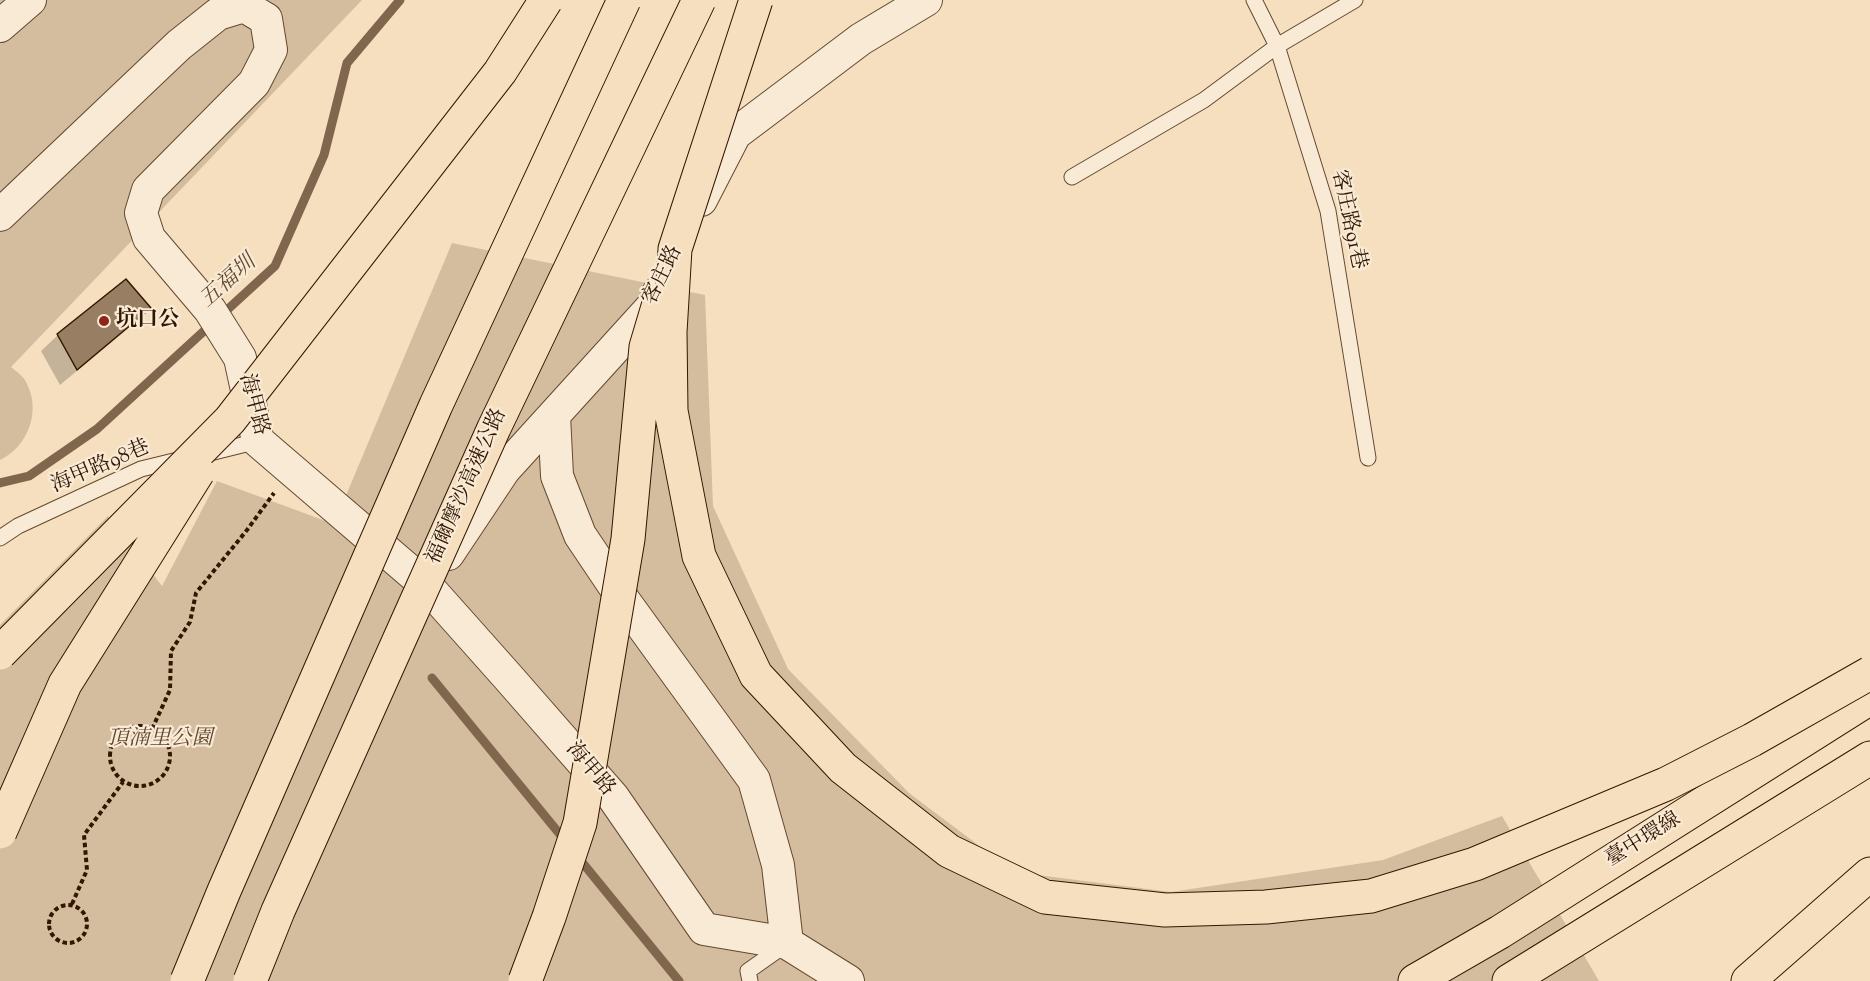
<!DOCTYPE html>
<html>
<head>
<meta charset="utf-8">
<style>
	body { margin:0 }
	canvas { display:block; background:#f5dfbf }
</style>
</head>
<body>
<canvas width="1870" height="981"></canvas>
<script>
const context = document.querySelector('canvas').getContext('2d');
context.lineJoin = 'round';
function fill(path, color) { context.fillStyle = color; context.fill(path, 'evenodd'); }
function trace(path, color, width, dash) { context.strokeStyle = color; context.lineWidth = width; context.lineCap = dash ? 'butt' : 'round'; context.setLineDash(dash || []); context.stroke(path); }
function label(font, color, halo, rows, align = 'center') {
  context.font = font + ' "Sorts Mill Goudy","Noto Serif TC",serif'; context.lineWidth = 4.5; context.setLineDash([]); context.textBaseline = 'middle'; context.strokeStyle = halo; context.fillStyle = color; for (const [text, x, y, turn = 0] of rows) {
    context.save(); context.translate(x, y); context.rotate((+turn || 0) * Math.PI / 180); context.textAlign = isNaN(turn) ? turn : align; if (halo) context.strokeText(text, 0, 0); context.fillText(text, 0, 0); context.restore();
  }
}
fill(new Path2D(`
	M0,0h362l-351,367c6,5 13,9 16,17 14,27 1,63 -27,76z
	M452,243l253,52 8,211 75,163 121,124 105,79 157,20 212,-32 119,-44 97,165h-1599v-356l108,-109 54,70 55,-105 117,43z`), '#d4bd9f');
fill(new Path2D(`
	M149,308l-17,17 -72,60 -19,-34 17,-16z`), '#0003');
trace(new Path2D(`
	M0,483l29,-7 68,-47 178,-163 49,-111 23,-92 53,-63
	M432,678l135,165
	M577,856l102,125`), '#80664c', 9);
const building = new Path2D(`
	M126,279l25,29 -74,62 -20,-36z`);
fill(building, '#987f63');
trace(building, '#331600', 1.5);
const service = new Path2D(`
	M1254,0l23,46 51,165 40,247
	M1072,177l132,-77 73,-54 78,-46
	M206,454l52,-13
	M0,538l18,-12 123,-57 41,-10
	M750,981l-2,-10 37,-26`);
const minor = new Path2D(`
	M0,26l30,-26
	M701,200l34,-66 126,-95 65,-39
	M0,215l179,-170 39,-31 26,-8 22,13 5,31 -17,33 -106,107 -7,23 8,25 61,72 30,48 18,83 169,145 81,91 105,120 91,132 83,14 61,38
	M554,415l3,61 23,59 45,67 129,178 24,85 9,78
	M448,554l56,-84 148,-163 7,-15`);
const motorway = new Path2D(`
	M1415,981l85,-49 370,-234
	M1509,981l361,-223
	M1748,981l122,-107`);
trace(service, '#644830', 17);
trace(minor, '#644830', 34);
trace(motorway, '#331600', 35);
trace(new Path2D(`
	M110 756a30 30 0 1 1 60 0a30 30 0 1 1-60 0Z
	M152,729l18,-39 1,-39 19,-29 6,-29 51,-63 27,-37
	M72,904l15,-34 -3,-35 39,-53
	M49 924a19 19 0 1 1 38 0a19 19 0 1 1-38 0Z`), '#331600', 4, [4.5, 3]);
trace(service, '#f8ead5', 15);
trace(minor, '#f8ead5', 32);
trace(motorway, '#f5dfbf', 33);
const motorwayBridge = new Path2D(`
	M756,0l-81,249 -5,83 1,79 28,145 57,119 87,93 106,83 96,46 120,13 101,-3 105,-11 104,-32 191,-80 86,-44 118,-67
	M0,653l230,-233 270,-348 46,-72
	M0,832l65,-148 133,-212
	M187,981l37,-90 212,-486 188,-405
	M250,981l28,-70 216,-483 205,-428
	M525,981l24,-64 31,-94 48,-284 18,-192 14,-47`);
trace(motorwayBridge, '#331600', 35, []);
trace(motorwayBridge, '#f5dfbf', 33);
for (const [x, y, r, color] of [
	[104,321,6,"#8f2418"]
]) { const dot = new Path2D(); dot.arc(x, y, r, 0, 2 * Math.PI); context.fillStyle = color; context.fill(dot); trace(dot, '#f8ead5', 2); }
label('21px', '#331600', '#f8ead5', [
	["客庄路91巷",1347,220,78],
	["客庄路",664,276,-64],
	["海甲路",252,405,75],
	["海甲路98巷",101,468,-23],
	["福爾摩沙高速公路",468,487,-66],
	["海甲路",589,770,50],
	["臺中環線",1644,841,-32]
]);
label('bold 21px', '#331600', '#f8ead5', [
	["坑口公",116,321]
], 'left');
label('italic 21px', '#634830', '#f8ead5', [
	["頂湳里公園",160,740]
]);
label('italic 22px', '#664b32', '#f8ead5', [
	["五福圳",229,283,-42]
]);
</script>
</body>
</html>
